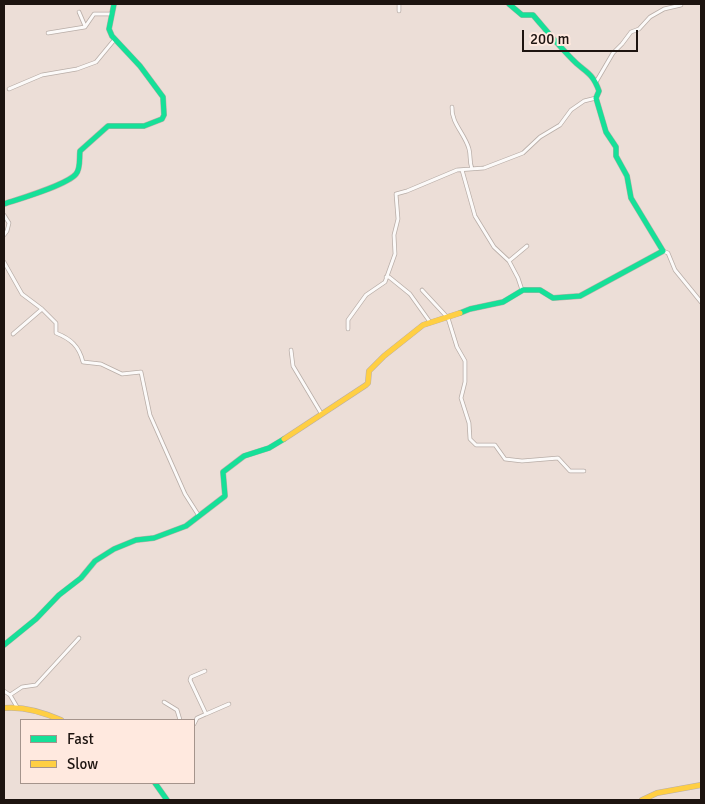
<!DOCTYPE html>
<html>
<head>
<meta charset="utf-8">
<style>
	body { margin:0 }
	#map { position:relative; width:705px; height:804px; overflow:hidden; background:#ecded7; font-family:Signika,sans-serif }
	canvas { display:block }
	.frame { position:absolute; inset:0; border:5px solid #1d1410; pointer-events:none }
	.legend { position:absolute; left:20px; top:719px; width:175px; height:65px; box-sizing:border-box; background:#ffe9df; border:1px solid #a5948c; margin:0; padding:6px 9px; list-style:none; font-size:15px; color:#1d1410 }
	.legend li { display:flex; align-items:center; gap:10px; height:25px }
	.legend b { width:25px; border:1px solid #a5948c }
	.scale { position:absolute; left:522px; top:30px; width:116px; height:22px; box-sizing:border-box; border:2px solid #1d1410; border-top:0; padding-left:6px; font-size:15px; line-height:18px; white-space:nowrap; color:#1d1410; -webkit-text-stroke:4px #ffe9df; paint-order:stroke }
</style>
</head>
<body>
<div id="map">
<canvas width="705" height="804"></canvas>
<div class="frame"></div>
<ul class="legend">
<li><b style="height:6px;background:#16e098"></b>Fast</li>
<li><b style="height:6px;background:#ffcf43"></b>Slow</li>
</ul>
<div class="scale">200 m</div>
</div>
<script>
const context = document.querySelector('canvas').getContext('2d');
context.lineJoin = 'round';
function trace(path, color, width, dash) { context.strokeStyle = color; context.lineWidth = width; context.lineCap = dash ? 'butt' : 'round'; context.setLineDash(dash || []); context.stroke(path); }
const street = new Path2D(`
	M399,11v-7
	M79,12l6,14
	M48,33l37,-6 9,-13h17
	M596,82l17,-29 9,-9 9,-12 8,-3 11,-12 14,-8 17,-4
	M9,89l33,-14 35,-6 19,-7 19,-23
	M452,107c-1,16 13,27 17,42 2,7 0,12 3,20
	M462,170l13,46 19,31 15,14 9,17 4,12
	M4,215l5,8 -2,8 -3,4
	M663,251l5,2 7,17 26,32
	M509,261l18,-15
	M4,262l18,32 20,15
	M386,277h3l21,17 20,28
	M422,290l26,28 9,29 8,14v21l-4,16 8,25 1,16 6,6h19l10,14 17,2 36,-3 12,13h14
	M348,329v-9l18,-25 19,-13 10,-28 -1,-19 4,-16 -2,-25 11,-3 50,-21 27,-2 39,-15 17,-16 20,-12 11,-15 13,-9 12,-3
	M13,334l29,-25 14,14v10c15,6 23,13 27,29l18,2 21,10 19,-2 9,43 35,79 14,22
	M291,350l2,16 28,47
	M4,691l6,4 7,12
	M10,695l12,-8 14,-2 43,-47
	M164,702l13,8 3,10
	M206,714l23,-10
	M194,724l3,-6 9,-4 -16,-34 1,-3 14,-6`);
const fast = new Path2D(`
	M4,204c15,-5 63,-19 72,-30 5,-6 3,-16 4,-23l28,-25h36l18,-7 2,-4 -1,-18 -23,-31 -28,-30 -3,-7 5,-25
	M460,313l10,-4 33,-7 20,-12h17l13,8 27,-2 83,-45 -32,-53 -4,-22 -11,-20v-9l-10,-15 -10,-34 3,-7c-7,-20 -15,-19 -27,-32 -14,-14 -26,-29 -39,-44h-11l-13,-11
	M4,645l32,-26 23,-24 22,-17 14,-17 19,-12 22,-9 18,-2 32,-12 39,-30 -2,-24 21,-16 25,-8 15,-9
	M155,783l12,17`);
const slow = new Path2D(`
	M284,439l82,-54 2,-2 1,-12 15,-15 39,-31 37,-12
	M4,708c20,-2 39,4 57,12
	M642,800l15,-7 44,-8`);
trace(street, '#b8ada7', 4.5);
trace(fast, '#b8ada7', 6);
trace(slow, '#b8ada7', 6);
trace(street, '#fcfaf9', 3);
trace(fast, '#16e098', 5);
trace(slow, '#ffcf43', 5);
</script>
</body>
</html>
